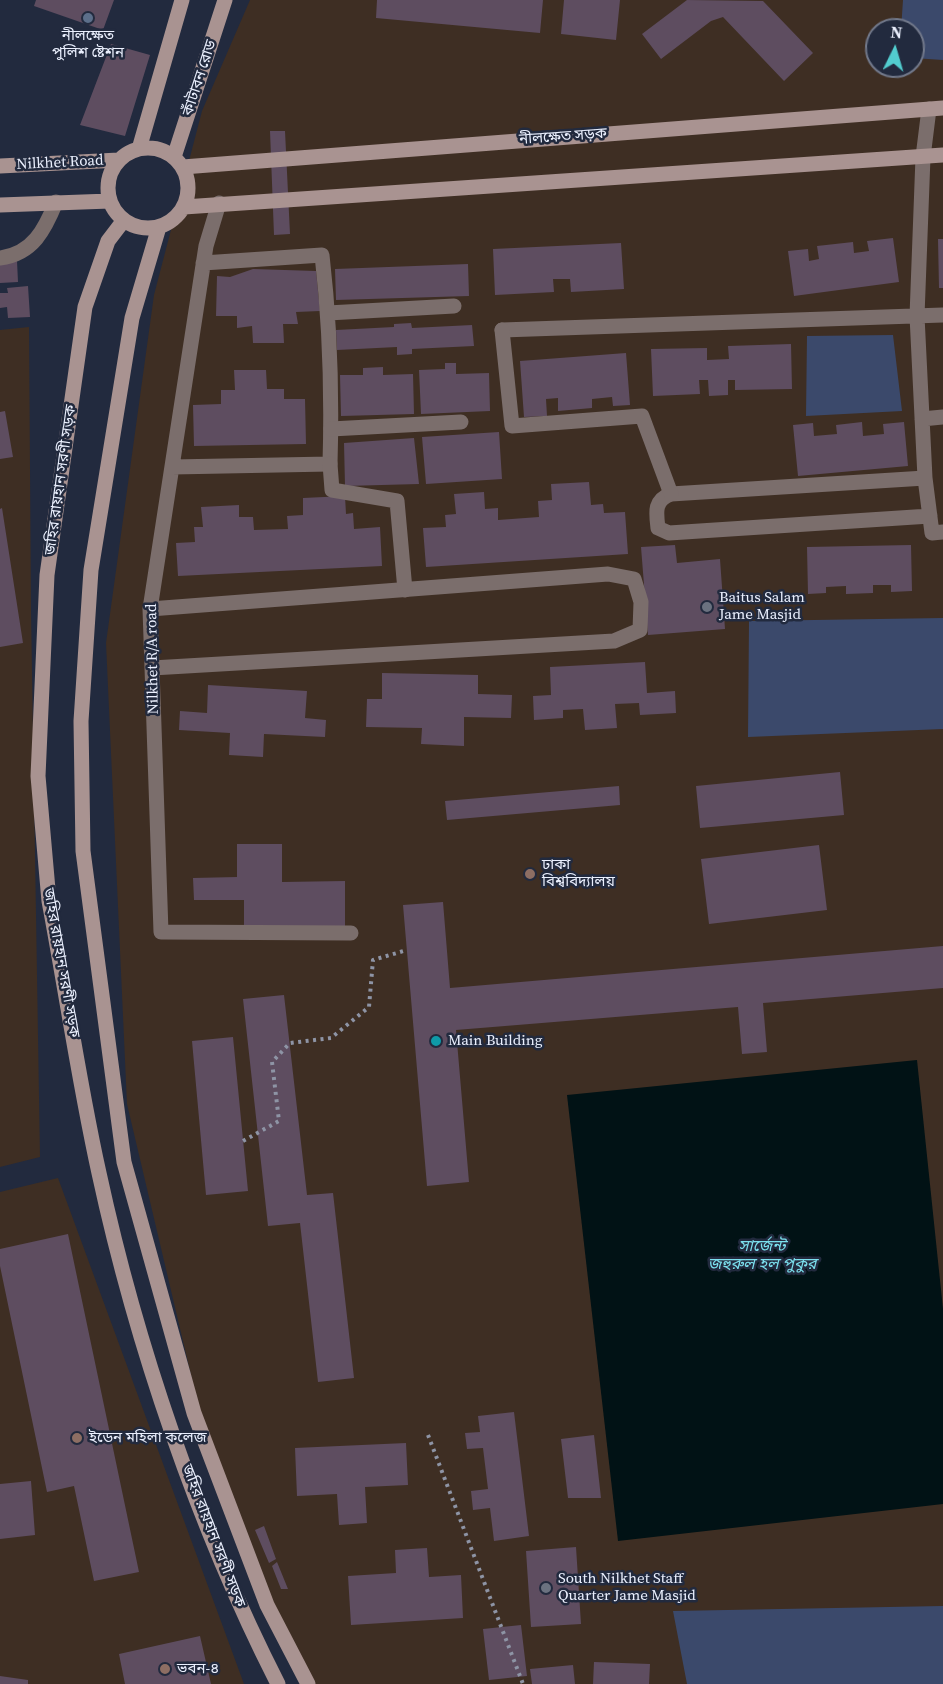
<!DOCTYPE html>
<html>
<head>
<meta charset="utf-8">
<style>
	body { margin:0 }
	#map { position:relative; width:943px; height:1684px; overflow:hidden; background:#222a3e; font-family:"Source Serif 4",serif }
	canvas { display:block }
	.north { position:absolute; left:865px; top:18px; width:60px; height:60px; box-sizing:border-box; background:#222a3e; border:2px solid #72798b; border-radius:50%; rotate:5deg; font-size:16px; font-weight:700; line-height:24px; text-align:center; color:#ebf0fe }
	.north::after { content:''; display:block; margin:auto; width:21px; height:27px; background:#52cdcf; clip-path:polygon(50% 0,100% 100%,50% 72%,0 100%) }
</style>
</head>
<body>
<div id="map">
<canvas width="943" height="1684"></canvas>
<div class="north">N</div>
</div>
<script>
const context = document.querySelector('canvas').getContext('2d');
context.lineJoin = 'round';
function fill(path, color) { context.fillStyle = color; context.fill(path, 'evenodd'); }
function trace(path, color, width, dash) { context.strokeStyle = color; context.lineWidth = width; context.lineCap = dash ? 'butt' : 'round'; context.setLineDash(dash || []); context.stroke(path); }
function label(font, color, halo, rows, align = 'center') {
  context.font = font + ' "Source Serif 4","Noto Sans Bengali",serif'; context.lineWidth = 5; context.setLineDash([]); context.textBaseline = 'middle'; context.strokeStyle = halo; context.fillStyle = color; for (const [text, x, y, turn = 0] of rows) {
    context.save(); context.translate(x, y); context.rotate((+turn || 0) * Math.PI / 180); context.textAlign = isNaN(turn) ? turn : align; if (halo) context.strokeText(text, 0, 0); context.fillText(text, 0, 0); context.restore();
  }
}
fill(new Path2D(`
	M250,0h693v1684h-637l-94,-220 -85,-360 -21,-461 48,-348 48,-184zM877,30h36v36h-36z
	M29,327l2,284 9,546 -40,10v-837z
	M58,1178l186,506h-244v-492z`), '#3e2e23');
fill(new Path2D(`
	M903,0h40v60l-30,-2v-28h-12z
	M893,335l9,76 -96,5 1,-80z
	M943,618v111l-195,8 1,-116z
	M943,1606v78h-256l-14,-73z`), '#3b496b');
fill(new Path2D(`
	M917,1060l26,249v195l-325,37 -51,-446z`), '#011215');
fill(new Path2D(`
	M36,0h78l-11,30 -69,-24z
	M377,0h166l-3,33 -164,-15z
	M564,0h56l-4,40 -55,-6z
	M687,0l76,1 50,52 -29,28 -61,-64 -12,4 -50,38 -19,-25z
	M111,44l39,11 -25,81 -45,-11z
	M270,131h15l5,103 -16,1z
	M893,238l6,44 -105,14 -6,-45 20,-2 1,12 10,-2 -2,-13 36,-4 1,11 15,-2 -2,-10z
	M938,239h5v49h-4z
	M621,243l3,46 -53,3 -1,-13h-17l1,13 -59,3 -2,-46z
	M17,261l1,21 -18,1v-20z
	M468,264l1,32 -133,4 -1,-31z
	M253,269l63,2 4,40 -24,1 2,12h-15l1,19h-31l-1,-17 -15,2v-12h-21l1,-40 13,1z
	M28,286l2,31 -22,1 -1,-11 -7,1v-15h8l-1,-5z
	M411,323l1,5 60,-3 2,21 -62,3v5l-15,1v-8l-60,3 -1,-20 58,-3v-3z
	M791,344l1,45 -57,1v-10h-7v15l-19,1 -1,-16h-9l1,14 -47,2 -2,-47 56,-1v12l22,-1 -1,-13z
	M626,353l4,52 -17,1 -1,-9 -20,2v9l-34,3v-13l-12,1 1,17 -23,1 -4,-56z
	M445,363h11v11l33,-1 1,38 -69,3 -2,-44 26,-1z
	M383,367v8l30,-1 1,40 -73,2 -1,-41h23v-7z
	M234,370h32l1,19h17v10h21l1,45 -112,2 -1,-41 28,-1v-14h14z
	M5,411l8,46 -13,2v-47z
	M862,422l1,14 21,-2 -1,-10 21,-2 4,44 -110,10 -5,-51 20,-2 1,13 23,-2 -1,-9z
	M499,432l3,47 -76,5 -4,-47z
	M414,438l5,46 -74,2 -1,-43z
	M589,482l2,23 12,-1 1,9 21,-1 3,42 -202,13 -3,-39 23,-1 -1,-12 11,-1 -2,-20 30,-2 1,17 13,-1v12l41,-3 -1,-16 14,-1 -1,-16z
	M345,496l1,18 7,-1 1,16 26,-2 2,39 -204,10 -2,-33 19,-1 -1,-15h9l-2,-20 38,-2v12h14l1,13 34,-1 -1,-13 16,-1v-17z
	M2,508l21,135 -23,4v-138z
	M675,545l2,18 43,-4 5,70 -77,6 -7,-88z
	M911,545l1,46 -21,1v-7h-18v8l-27,1v-8l-20,1v6l-18,1 -1,-47z
	M645,662l2,31 28,-2 1,22 -36,2 -1,-12 -24,1 2,24 -32,2 -2,-21 -20,1v8l-29,2 -1,-24 18,-1 -1,-28z
	M382,673l96,2v19l34,1 -1,23 -47,-1v29l-43,-2 1,-16 -56,-1 1,-28h15z
	M208,685l99,6 -2,27 21,2 -1,17 -61,-3 -1,23 -34,-2 1,-22 -51,-3 1,-19 27,2z
	M840,772l4,43 -144,13 -4,-42z
	M619,786l1,19 -173,15 -2,-19z
	M237,844h45v38l63,-1v46l-101,1v-28h-50l-1,-22 44,-1z
	M819,845l8,65 -118,14 -8,-65z
	M443,902l7,86 493,-42v42l-180,15 4,49 -25,2 -4,-47 -282,23 13,152 -42,4 -24,-281z
	M284,995l23,200 26,-2 21,185 -36,4 -18,-159 -32,3 -25,-227z
	M233,1037l15,154 -42,4 -14,-154z
	M68,1234l71,338 -45,9 -20,-95 -27,6 -47,-226v-17z
	M514,1412l15,124 -35,5 -4,-33 -17,2 -2,-19 17,-2 -5,-41 -16,1 -2,-16 15,-1 -2,-16z
	M594,1435l7,63h-33l-7,-59z
	M406,1443l2,42 -43,2 2,36 -28,2 -2,-31 -40,2 -2,-48z
	M31,1481l4,54 -35,4v-55z
	M264,1526l12,33 -7,4 -14,-33z
	M576,1547l5,77 -50,3 -5,-76z
	M427,1548l2,29 32,-2 2,43 -112,7 -3,-49 48,-3 -1,-23z
	M277,1562l11,27h-7l-9,-23z
	M521,1625l6,51 -38,4 -6,-51z
	M200,1636l11,48h-86l-6,-30z
	M594,1662l56,2 -1,20h-56z
	M573,1665l2,19h-43l-2,-15z
	M0,1676l28,4v4h-28z`), '#5e4d60');
trace(new Path2D(`
	M243,1141l36,-20 -7,-59 18,-19 41,-5 38,-31 4,-47 34,-10
	M428,1435l95,249`), '#8e94a5', 4, [3, 4.5]);
trace(new Path2D(`
	M929,109l-6,48 -6,159 8,162 -254,16c-17,6 -15,18 -13,34l11,5 261,-17
	M219,203l-13,43 -56,363 11,323 190,1
	M0,258c33,-4 45,-29 56,-56
	M328,313l126,-7
	M502,330l441,-15
	M922,419l21,-2
	M172,467l158,-3c2,-69 0,-140 -8,-209l-119,8
	M925,478l7,55 11,-1
	M150,609l458,-35 26,5 7,23 -1,28 -26,11 -462,27`), '#7b6e6c', 15);
trace(new Path2D(`
	M502,330l10,96 130,-10 29,78
	M331,429l130,-7
	M330,464l2,26 65,11 8,89`), '#7b6e6c', 15);
trace(new Path2D(`
	M108 188a40 40 0 1 1 80 0a40 40 0 1 1-80 0Z
	M139,149l43,-149
	M174,157l51,-157
	M0,166l119,-6
	M183,167l760,-59
	M0,205l110,-4
	M184,207l759,-52
	M124,220l-16,21 -23,66 -38,268 -9,201 11,125c17,90 30,182 50,272 37,171 99,354 179,511
	M159,227l-27,91 -41,252 -10,151 2,130 41,311 70,251 73,192 41,79`), '#a99391', 15);
for (const [x, y, r, color] of [
	[88,18,6,"#5c6f8a"],
	[707,607,6,"#6b7280"],
	[530,874,6,"#8d6e63"],
	[436,1041,6,"#0f9aa8"],
	[77,1438,6,"#8d6e63"],
	[546,1588,6,"#6b7280"],
	[165,1669,6,"#8d6e63"]
]) { const dot = new Path2D(); dot.arc(x, y, r, 0, 2 * Math.PI); context.fillStyle = color; context.fill(dot); trace(dot, '#222a3e', 2); }
label('15px', '#ebf0fe', '#222a3e', [
	["নীলক্ষেত",88,36,"center"],
	["পুলিশ ষ্টেশন",88,53,"center"],
	["Baitus Salam",719,598],
	["Jame Masjid",719,615],
	["ঢাকা",542,865],
	["বিশ্ববিদ্যালয়",542,882],
	["Main Building",448,1041],
	["ইডেন মহিলা কলেজ",89,1438],
	["South Nilkhet Staff",558,1579],
	["Quarter Jame Masjid",558,1596],
	["ভবন-৪",177,1669]
], 'left');
label('15px', '#ebf0fe', '#222a3e', [
	["কাঁটাবন রোড",200,78,-72],
	["নীলক্ষেত সড়ক",563,137,-4],
	["Nilkhet Road",60,163,-3],
	["জহির রায়হান সরণী সড়ক",61,480,-82],
	["Nilkhet R/A road",153,659,-91],
	["জহির রায়হান সরণী সড়ক",61,963,80],
	["জহির রায়হান সরণী সড়ক",213,1536,69]
]);
label('italic 16px', '#7bdfed', '#222a3e', [
	["সার্জেন্ট",762,1247],
	["জহুরুল হল পুকুর",762,1265]
]);
</script>
</body>
</html>
